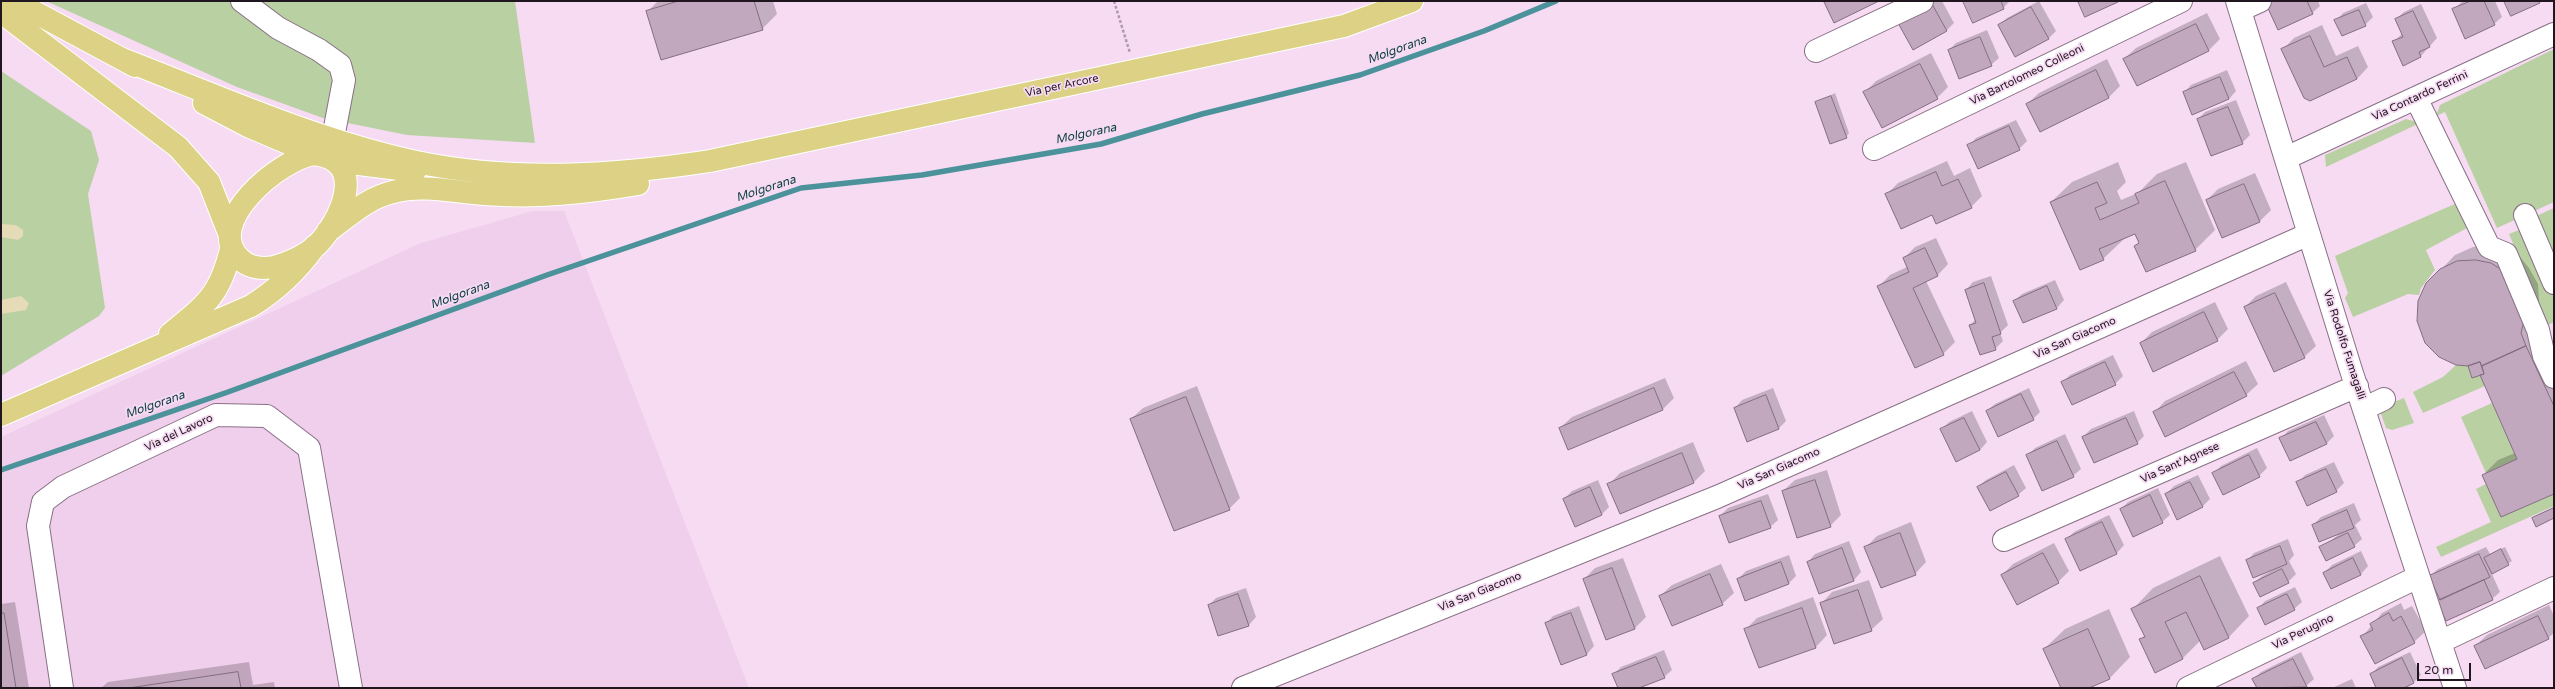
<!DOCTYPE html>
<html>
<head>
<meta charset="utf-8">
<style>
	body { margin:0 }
	#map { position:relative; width:2555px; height:689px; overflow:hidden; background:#f6dbf3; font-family:"Varela Round",sans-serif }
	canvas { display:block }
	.frame { position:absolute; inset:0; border:2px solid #20161f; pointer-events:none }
	.scale { position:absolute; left:2417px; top:663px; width:54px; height:18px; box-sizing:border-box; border:2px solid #20161f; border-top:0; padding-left:5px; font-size:12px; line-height:14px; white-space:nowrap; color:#20161f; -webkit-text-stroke:3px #f6dbf3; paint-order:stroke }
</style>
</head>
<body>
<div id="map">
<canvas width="2555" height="689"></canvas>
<div class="frame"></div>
<div class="scale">20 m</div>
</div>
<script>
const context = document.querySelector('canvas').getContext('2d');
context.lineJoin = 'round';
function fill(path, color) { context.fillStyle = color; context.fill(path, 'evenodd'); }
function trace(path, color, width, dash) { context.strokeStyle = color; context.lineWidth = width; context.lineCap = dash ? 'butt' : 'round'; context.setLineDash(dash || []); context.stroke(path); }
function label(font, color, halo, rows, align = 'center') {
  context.font = font + ' "Varela Round",sans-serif'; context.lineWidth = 3.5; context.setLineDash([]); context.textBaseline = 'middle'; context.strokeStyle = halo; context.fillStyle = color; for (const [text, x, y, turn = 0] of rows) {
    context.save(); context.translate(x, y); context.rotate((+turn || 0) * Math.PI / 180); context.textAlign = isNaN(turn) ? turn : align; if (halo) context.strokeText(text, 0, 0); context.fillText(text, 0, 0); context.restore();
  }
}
fill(new Path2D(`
	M533,211h31l185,477h-748v-251l420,-194z`), '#f0cfec');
fill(new Path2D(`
	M46,1h469l20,142 -128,-8 -84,-17 -86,-31z
	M2554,49v153l-57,26 -52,-116 -9,4 4,-11z
	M1,71l90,60 8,29 -11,34 17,114 -6,8 -98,60z
	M2406,119l14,4 -94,44 -1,-12z
	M2457,203l12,24 -43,23 9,20 -14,18 -2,7 -11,-1 -55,23 -8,-19 3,-5 -13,-37z
	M2554,208v55l-20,-46z
	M2524,228l30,68v26l-6,3 -39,-91z
	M2456,365l12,1 4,12 8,-3 5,11 -62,27 -10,-21 30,-15z
	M2404,398l10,25 -22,7 -6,-2 -6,-17 6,-6z
	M2492,403l25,56 -31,14 -25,-56z
	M2486,484l15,33 53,-23v12l-113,51 -5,-10 55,-25 -15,-33z`), '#b9d0a2');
fill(new Path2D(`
	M1,224l15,1 7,5v6l-5,4 -17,-3z
	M21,296l8,7 -3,7 -25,4v-14z`), '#e5dbb6');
fill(new Path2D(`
	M658,1h115l4,13 -15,15 -114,-18z
	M1933,1h9l12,22 -7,7 -33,18 -7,-33z
	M1964,1h46l-7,7z
	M2039,1l17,30 -8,8 -49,-14 8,-7z
	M2271,1h47l2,5 -8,7 -45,-8z
	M2463,1h32l7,16 -8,7 -41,-14z
	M2366,3l7,14 -8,8 -23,10 -6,-14 7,-8z
	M2421,4l16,34 -16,18 -18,8 -10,-22 10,-9 -7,-14 8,-7z
	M2207,13l13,26 -11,11 -72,35 -13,-26 12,-11z
	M2322,25l14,31 22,-10 10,21 -11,12 -53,18 -21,-48 11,-11z
	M1987,30l12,28 -8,7 -42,-15 7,-7z
	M1931,53l17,34 -11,11 -72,-6 11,-11z
	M2107,59l13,27 -11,11 -69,34 -13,-27 12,-11z
	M2227,70l9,21 -7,8 -45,-6 7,-8z
	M1835,93l14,40 -3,4 -30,-34z
	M2236,100l14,35 -8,8 -44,-24 7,-7z
	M2016,120l11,21 -8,8 -50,-3 7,-8z
	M1947,161l7,15 16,-8 12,28 -11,11 -38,7 -47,-19 12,-12z
	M2118,162l8,20 -9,9 4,9 17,-7 19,-19 29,-12 29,68 -20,20 -60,-4 5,-4 -4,-9 -12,6 -21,20 -52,-57 21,-20z
	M2255,173l16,37 -11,11 -37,16 -16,-37 11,-11z
	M1936,238l12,26 -11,12 -11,5 29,61 -12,12 -64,-68 11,-11 17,-8 -3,-9 11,-11z
	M2492,245l14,4 14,8 9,11 9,16 1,17 -4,17 19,41v134l-71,-18 15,-15 17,-7 -34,-79 -12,-8 -42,-82 28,-29 18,-8zM2479,357l6,16h-2l-5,-15z
	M1991,276l17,49 -8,8 3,8 -8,8 -25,-24 6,-6 -10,-29 7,-8z
	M2055,280l9,20 -7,8 -33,14 -10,-21 8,-7z
	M2286,282l30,64 -12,11 -59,-50 11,-11z
	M2215,302l13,27 -11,11 -76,3 11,-11z
	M2113,355l10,21 -8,8 -52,-2 7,-7z
	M2246,361l12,23 -12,11 -92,18 11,-12z
	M1665,378l9,20 -11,11 -103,19 12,-11z
	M1197,386l43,112 -11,11 -98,-90 12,-11z
	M1773,388l13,33 -7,7 -31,12 -13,-32 7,-8z
	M2029,388l11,24 -7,7 -46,-8 8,-7z
	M1972,411l15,31 -7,8 -39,-20 8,-8z
	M2134,411l10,25 -7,7 -54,-6 8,-8z
	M2324,415l10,21 -8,8 -45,-5 7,-8z
	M2065,434l16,35 -8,7 -46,-20 8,-8z
	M1693,442l12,29 -11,11 -74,30 -11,-28 11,-11z
	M2257,448l10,20 -8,8 -46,-2 8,-8z
	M2334,462l10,21 -8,8 -38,-8 7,-8z
	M2014,465l12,23 -8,7 -40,-8 8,-7z
	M1827,470l14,45 -11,11 -47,-35 12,-11z
	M2198,475l12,24 -8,8 -36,-13 8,-8z
	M1598,480l11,27 -7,7 -26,11 -12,-26 8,-8z
	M2158,488l12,27 -8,7 -41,-13 7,-7z
	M1768,494l10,26 -8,7 -50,-11 8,-8z
	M2354,503l7,17 -6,5 7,14 -8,7 -33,2 17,-13 -25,-10 8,-8z
	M2554,507v10l-20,1 3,-3z
	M2109,515l15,30 -7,8 -36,17 -15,-30 8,-8z
	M1911,522l15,40 -11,12 -49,-27 11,-11z
	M2288,539l6,16 -5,6 7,13 -8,8 -34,1 8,-7 11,-6 -26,-9 7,-8z
	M1849,541l12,31 -7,8 -34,13 -12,-31 7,-8z
	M2054,543l15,28 -11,11 -56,-7 11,-11z
	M2486,547l4,7 15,-7 7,14 -20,13 8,18 -8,7 -45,20 -17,-43 8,-7z
	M2361,551l7,15 -7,8 -29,14 -8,-15 8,-8z
	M1789,555l7,21 -7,7 -43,16 -8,-20 8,-8z
	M2220,556l29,60 -20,21 -24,11 -4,-8 -18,18 -42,-19 4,-4 -12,-26 20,-21z
	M1623,558l23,59 -11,11 -28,11 -23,-60 11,-11z
	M1721,564l13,29 -12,11 -62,-8 12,-11z
	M1869,580l14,39 -12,11 -50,-26 11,-12z
	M2295,587l7,15 -8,7h-36l7,-8z
	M1246,588l10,29 -7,8 -30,10 -10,-30 7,-7z
	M1813,597l14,38 -11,12 -56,20 -14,-38 11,-11z
	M15,602l14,86h-28v-84z
	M2401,603l3,7 8,-4 14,25 -12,11 -52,-5 20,-24z
	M2549,605l5,11v17l-6,5 -73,8 12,-11z
	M1579,606l15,40 -7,8 -26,10 -15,-40 7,-8z
	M2109,609l21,48 -20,21 -24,10h-24l-18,-39 21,-20z
	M1664,650l8,20 -8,7 -27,11h-18l-6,-13 8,-8z
	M2301,652l13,27 -8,7 -48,2 -4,-9 7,-7z
	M2410,652l11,23 -7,7 -12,6h-25l-6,-13 7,-8z
	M249,662l4,23 21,-3 1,6h-174l7,-6z
	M2352,679l4,9h-24z`), '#0003');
trace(new Path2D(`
	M1,470l227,-78 319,-117 254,-87 121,-13 179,-31 101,-30 158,-39 124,-44 72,-30`), '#4b929a', 5.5);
const building = new Path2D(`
	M679,1h75l9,29 -102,30 -15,-49z
	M1826,1h53l-45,22 -10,-21z
	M1963,1h38l3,8 -31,14z
	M2078,1h40v1l-33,15z
	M2273,1h34l6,13 -35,16 -12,-26z
	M2471,1h13l11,24 -30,14 -13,-30z
	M2504,1h35l1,2 -29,13z
	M1932,4l15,27 -34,19 -15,-27z
	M2031,7l18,32 -34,18 -17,-32z
	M2359,10l7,16 -24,10 -8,-16z
	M2413,11l17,36 -11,5 2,5 -18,9 -11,-25 11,-4 -8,-18z
	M2196,24l13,27 -72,35 -14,-27z
	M2310,36l14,31 23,-10 10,22 -47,22 -6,-3 -23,-49z
	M1980,37l12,29 -33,13 -11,-29z
	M1920,64l18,35 -56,29 -19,-36z
	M2096,70l13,28 -69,34 -14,-28z
	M2220,77l9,22 -37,16 -9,-23z
	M1831,96l16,42 -17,6 -15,-42z
	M2228,107l15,37 -32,12 -14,-37z
	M2009,126l11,24 -42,19 -11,-24z
	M1936,172l6,14 16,-7 14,29 -36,16 -4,-9 -31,14 -16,-35z
	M2165,181l31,70 -50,21 -12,-26 5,-3 -4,-9 -36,15 5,11 -24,10 -30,-68 47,-20 10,21 -12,5 5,12 39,-17 -4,-9z
	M2244,184l16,38 -38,16 -16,-38z
	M1925,248l13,28 -25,12 31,67 -29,13 -38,-82 32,-14 -6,-14z
	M2476,260l15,3 14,9 20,45 -4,16 5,13 -44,20 -2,-4 -12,4 -12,-1 -17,-8 -14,-14 -8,-22 1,-20 8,-18 14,-14 17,-8z
	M1984,283l17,51 -9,3 4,13 -16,5 -11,-30 7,-2 -11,-33z
	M2047,286l10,23 -34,14 -10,-22z
	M2275,293l30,65 -31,14 -30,-65z
	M2204,312l14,29 -65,31 -13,-29z
	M2526,346l28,60v88l-53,23 -19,-42 35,-16 -37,-84 4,-1 -2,-8z
	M2105,362l11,23 -44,20 -11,-23z
	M2480,362l4,12 -12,4 -4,-12z
	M2234,372l13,24 -82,41 -12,-25z
	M1654,388l9,22 -95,40 -9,-22z
	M2021,394l13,26 -36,17 -12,-26z
	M1766,395l13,34 -32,13 -13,-34z
	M1186,397l44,113 -56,21 -44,-112z
	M1964,418l16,32 -24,12 -16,-33z
	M2126,418l12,26 -44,19 -12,-26z
	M2316,422l11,22 -37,17 -11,-23z
	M2057,441l17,36 -32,14 -16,-36z
	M1682,453l12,30 -74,31 -13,-30z
	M2249,455l11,22 -37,18 -11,-22z
	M2326,469l11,23 -30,14 -11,-24z
	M2006,472l13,24 -29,15 -13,-24z
	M1815,480l16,47 -34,11 -15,-47z
	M2190,482l13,25 -26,13 -12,-26z
	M1590,487l12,28 -27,12 -12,-28z
	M2150,495l13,28 -30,14 -13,-28z
	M1761,501l10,27 -42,15 -10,-27z
	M2554,508v10l-18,9 -4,-9z
	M2347,510l7,18 -35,14 -7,-17z
	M2102,522l15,32 -37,17 -15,-32z
	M1900,533l16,42 -35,13 -17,-41z
	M2348,533l7,14 -29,14 -7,-14z
	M2280,546l7,18 -34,14 -7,-18z
	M1842,548l12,33 -35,13 -12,-32z
	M2501,549l8,16 -17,9 -8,-16z
	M2043,553l16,30 -42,22 -16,-30z
	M2479,554l11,23 -50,23 -11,-24z
	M2353,558l8,17 -30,14 -8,-16z
	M1781,562l8,22 -44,17 -8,-22z
	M1612,568l23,61 -29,11 -23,-61z
	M2282,569l7,14 -29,14 -7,-14z
	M1710,574l13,31 -51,21 -13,-30z
	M2200,576l29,62 -25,12 -18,-38 -21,10 18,37 -28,14 -16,-34 6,-2 -14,-28z
	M2484,580l9,20 -47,21 -9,-20z
	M1858,590l14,41 -38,13 -14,-41z
	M1238,594l11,32 -31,10 -10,-31z
	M2287,594l8,16 -30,15 -8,-17z
	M1802,608l14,40 -57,20 -15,-39z
	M1,613h3l12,75h-15z
	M1571,613l16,42 -26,10 -16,-42z
	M2389,613l4,8 8,-5 14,27 -40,21 -15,-28 13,-6 -3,-6z
	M2538,616l11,23 -64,30 -11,-23z
	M2088,629l22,50 -21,9h-28l-18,-39z
	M1656,657l9,21 -26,10h-21l-6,-14z
	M2402,658l12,25 -10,5h-28l-6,-14z
	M2293,659l14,28 -50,1 -5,-9z
	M238,672l3,16h-112z`);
fill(building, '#c1a8be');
trace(building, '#846d82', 1);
const minor = new Path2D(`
	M242,1l36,27 41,22 21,15 4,15 -11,58
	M2237,1l113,366 105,321
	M2240,10l20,-9
	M1816,51l106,-50
	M2416,98l73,149 17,7 32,76 6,26 10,21
	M1874,149l307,-148
	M2286,158l268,-124
	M2525,215l29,68
	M2365,408l19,-9
	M2004,540l353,-154
	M2440,642l114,-54
	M62,688l-24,-162 5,-24 20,-15 153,-72 51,1 42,32 42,240
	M1243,688l474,-191 592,-263
	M2188,688l230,-111`);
const major = new Path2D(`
	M14,1l121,65
	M1,12l177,135 31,35 20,51
	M122,59c96,37 193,81 294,103 97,20 196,14 294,-1l634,-135 68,-25
	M204,103l44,23 66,28
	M314,154c55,6 27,67 3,91 -12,11 -29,18 -43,22 -12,2 -25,1 -34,-8 -38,-36 40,-100 74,-105z
	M335,161l80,10
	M328,231c21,-15 39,-33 65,-39 30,-8 60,0 91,2 54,4 101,-1 154,-10
	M170,334c36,-29 50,-39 61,-85
	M1,415l250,-109c26,-16 46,-35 64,-60`);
trace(minor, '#887085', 24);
trace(major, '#fff', 24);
trace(new Path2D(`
	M1114,1l16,52`), '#b09bae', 2.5, [3, 2]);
trace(minor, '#fff', 22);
trace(major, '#ddd186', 22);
label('11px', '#20161f', '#f6dbf3', [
	["Via Bartolomeo Colleoni",2027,75,-26],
	["Via per Arcore",1062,86,-12],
	["Via Contardo Ferrini",2420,96,-25],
	["Via San Giacomo",2075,338,-24],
	["Via Rodolfo Fumagalli",2344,345,72],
	["Via del Lavoro",179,433,-25],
	["Via Sant'Agnese",2180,463,-24],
	["Via San Giacomo",1779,469,-24],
	["Via San Giacomo",1480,592,-22],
	["Via Perugino",2303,632,-26]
]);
label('italic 12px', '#0b3e41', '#f6dbf3', [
	["Molgorana",1397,50,-20],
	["Molgorana",1086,134,-12],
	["Molgorana",766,189,-18],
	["Molgorana",460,295,-20],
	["Molgorana",155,405,-19]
]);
</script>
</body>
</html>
